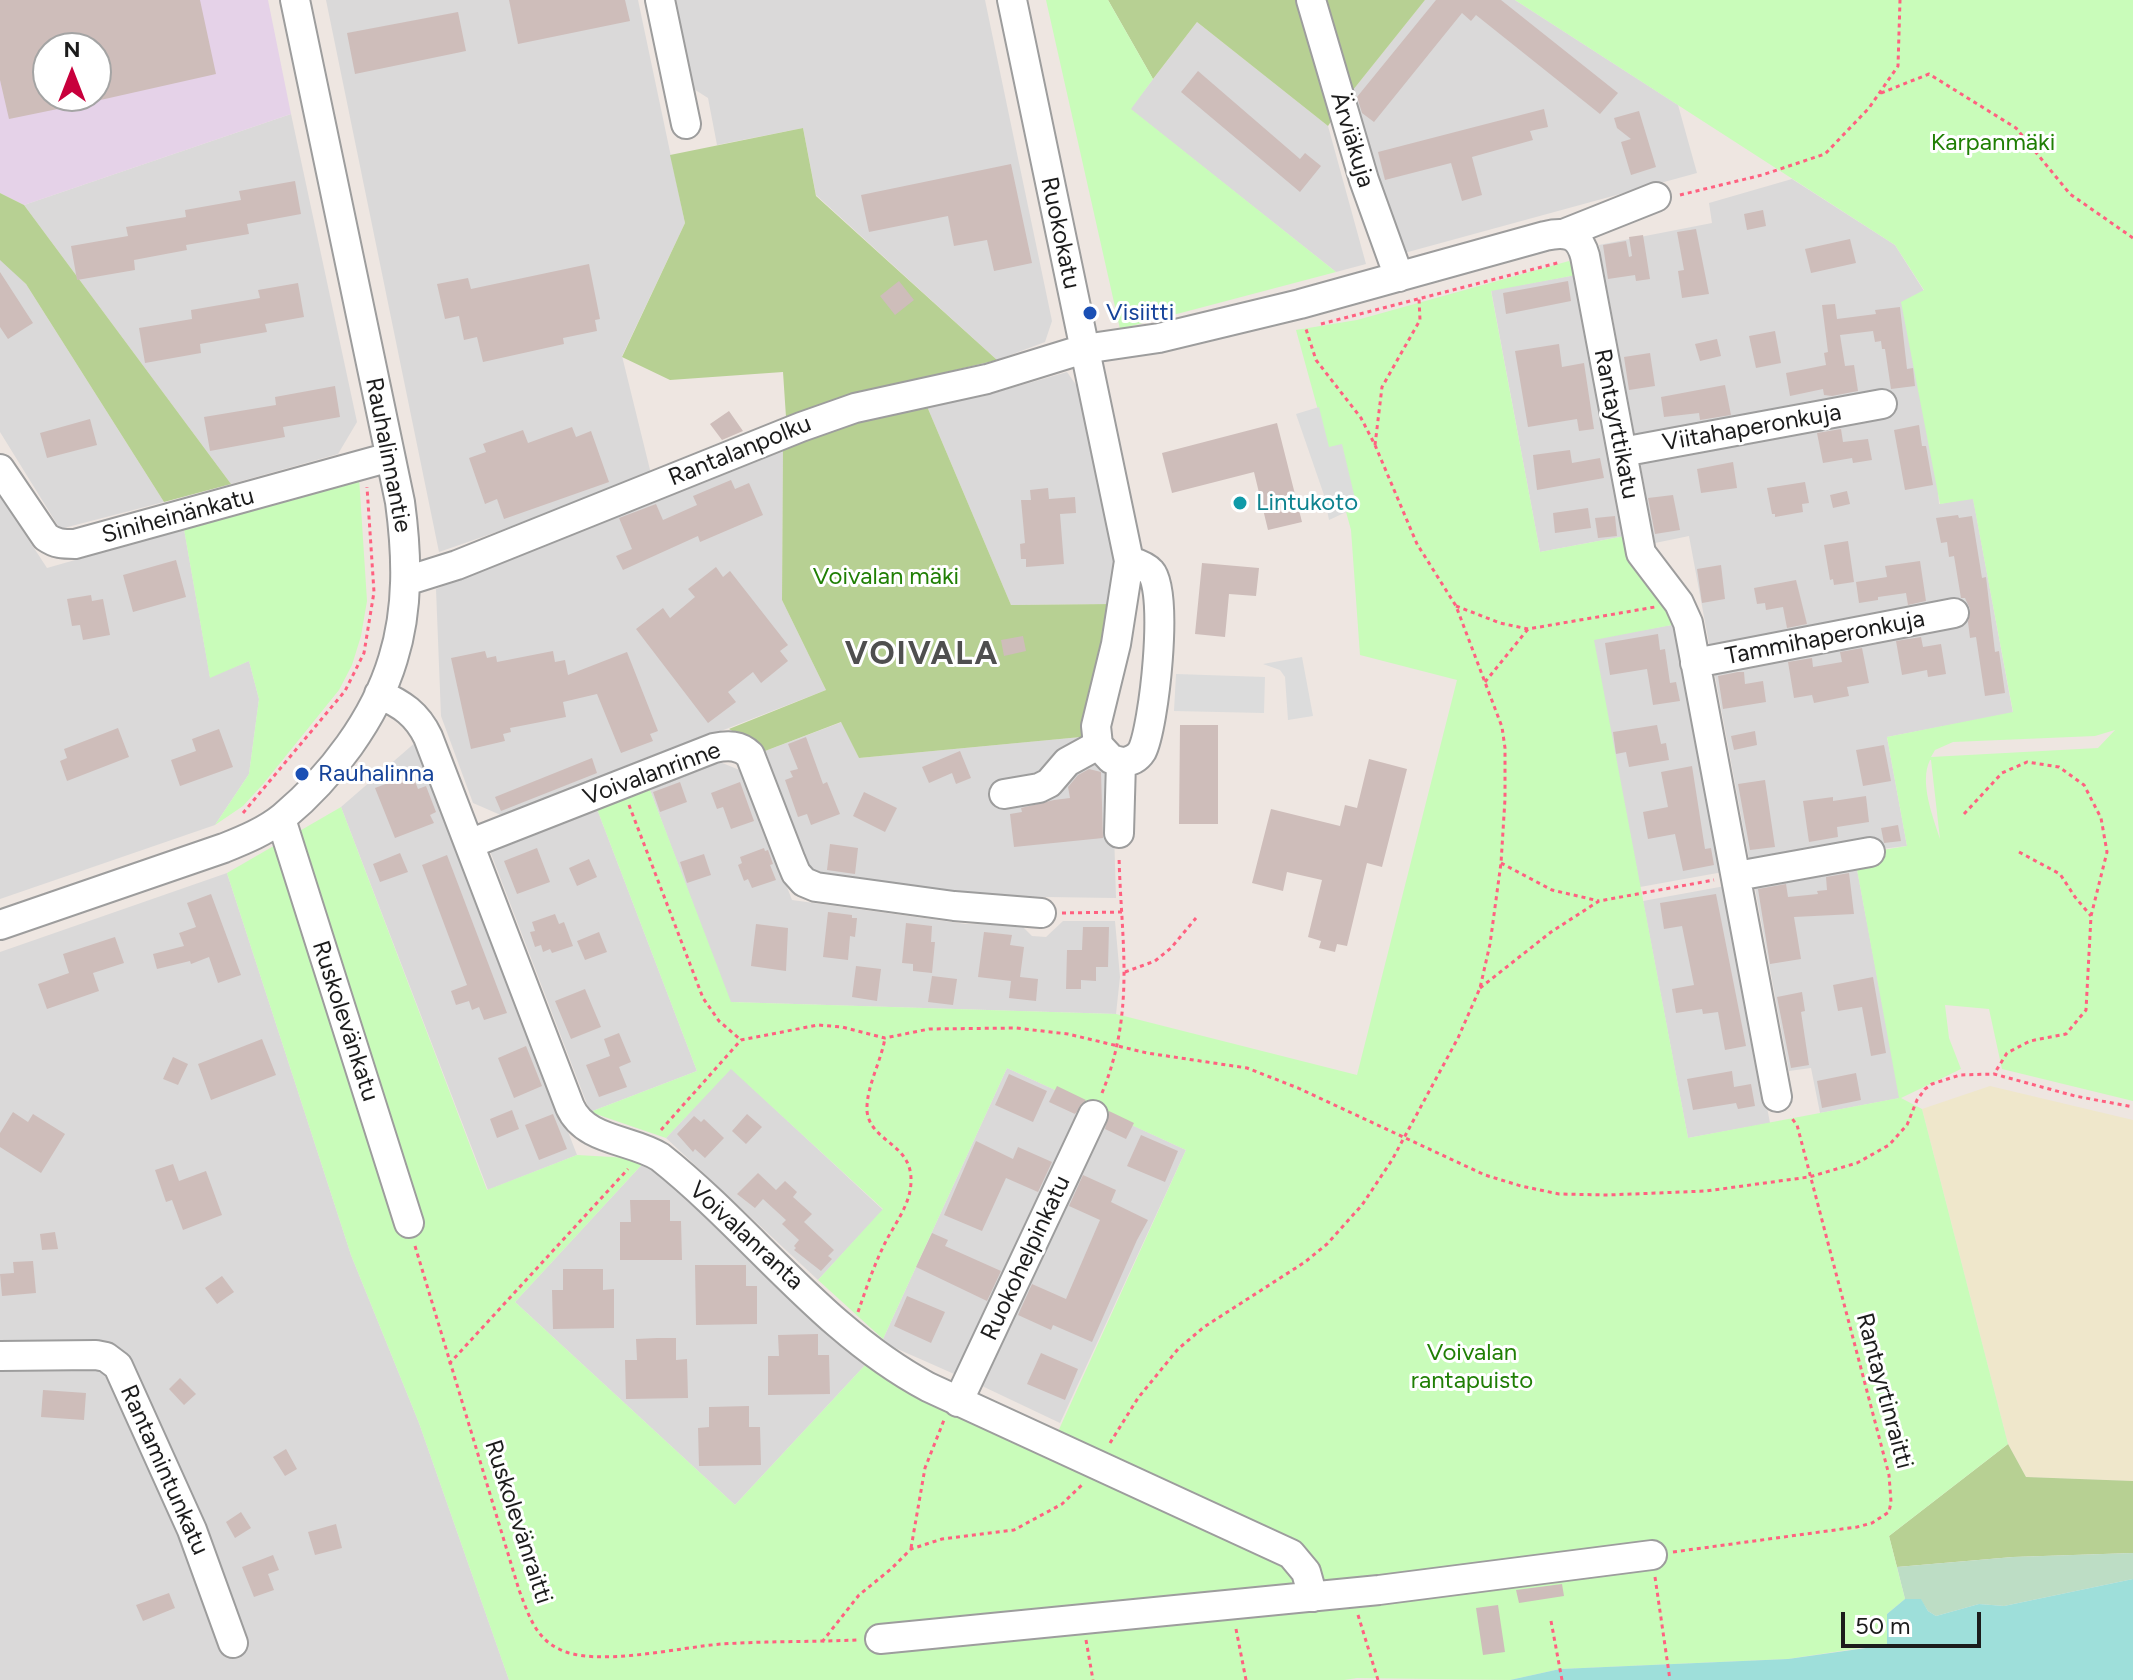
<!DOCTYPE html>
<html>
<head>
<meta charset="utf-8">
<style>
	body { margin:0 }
	#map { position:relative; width:2133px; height:1680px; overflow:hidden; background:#eee6e1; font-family:Figtree,sans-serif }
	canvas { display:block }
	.north { position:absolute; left:32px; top:32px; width:80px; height:80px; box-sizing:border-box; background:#fff; border:2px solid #a4a4a4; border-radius:50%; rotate:0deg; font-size:22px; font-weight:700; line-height:32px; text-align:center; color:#1c1c1c }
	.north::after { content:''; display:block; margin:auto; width:28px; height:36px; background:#c8003c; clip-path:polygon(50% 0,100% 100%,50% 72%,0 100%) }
	.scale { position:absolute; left:1841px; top:1612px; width:140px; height:36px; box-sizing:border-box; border:4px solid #1c1c1c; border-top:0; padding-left:10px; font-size:24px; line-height:28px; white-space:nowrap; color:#1c1c1c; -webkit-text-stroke:6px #fff; paint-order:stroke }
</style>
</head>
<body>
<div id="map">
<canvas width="2133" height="1680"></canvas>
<div class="north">N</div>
<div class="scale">50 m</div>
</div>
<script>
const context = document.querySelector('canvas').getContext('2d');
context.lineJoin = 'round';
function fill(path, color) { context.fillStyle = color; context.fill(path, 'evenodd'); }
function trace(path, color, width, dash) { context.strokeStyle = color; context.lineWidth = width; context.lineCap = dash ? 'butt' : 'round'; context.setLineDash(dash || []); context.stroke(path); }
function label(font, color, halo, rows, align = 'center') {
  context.font = font + ' Figtree,sans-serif'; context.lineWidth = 6; context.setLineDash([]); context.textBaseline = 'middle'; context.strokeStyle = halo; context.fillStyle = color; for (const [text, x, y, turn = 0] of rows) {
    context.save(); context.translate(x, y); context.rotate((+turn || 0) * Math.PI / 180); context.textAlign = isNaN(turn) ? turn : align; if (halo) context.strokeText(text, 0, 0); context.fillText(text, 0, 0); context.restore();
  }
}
fill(new Path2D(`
	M326,0h312l47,223 -63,133 30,122 -213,74z
	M671,0h314l67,321 -7,21 -48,18 -181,-165 -13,-67 -86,17 -9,-47 -19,-12z
	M1425,0h90l163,105 19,68 -300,82 -52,-155z
	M1197,22l131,104 38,138 -30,8 -206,-163z
	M291,114l66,308 -19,32 -107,30 -207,-279z
	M1792,179l103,66 29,46 15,213 34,-6 40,215 -126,24 20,109 -157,18 -61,-328 -34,7 -56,-298 113,-22 -3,-20z
	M0,258l26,26 138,218 -104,27 -60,-97z
	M1576,275l49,261 -85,16 -49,-262z
	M1067,372l19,27 17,77 13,100 -4,28 -101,1 -85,-201 58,-8z
	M783,442l-1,158 44,90 -323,126 -30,-13 -32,-87 -5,-127z
	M0,496l47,72 137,-39 26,148 39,-16 10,38 -10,75 -34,51 -215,74z
	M1677,624l46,248 -83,15 -47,-248z
	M842,722l17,36 222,-21 24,29 7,1 4,131 -138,-2 -167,-23 -46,-122z
	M417,741l160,414 -89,35 -147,-383z
	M720,762l22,9 50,129 174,24 55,1 11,11 14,1 17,-16h52l5,56 -4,37 -386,-12 -80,-212z
	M597,809l100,262 -107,41 -100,-261z
	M1856,864l44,234 -80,15 -9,-45 -22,3 -35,-188z
	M227,873l124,382 68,168 90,257h-509v-728z
	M1725,886l45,237 -82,15 -45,-237z
	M731,1068l152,142 -65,70 -152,-142z
	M1007,1068l79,36 -125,273 -68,-30 -10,-8z
	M1106,1113l80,37 -126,273 -78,-37z
	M647,1159l220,204 -132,142 -220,-203z`), '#dad9d9');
fill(new Path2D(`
	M0,0h268l23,114 -267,91 -24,-12zM48,48h48v48h-48z`), '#e5d2e8');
fill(new Path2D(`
	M1990,1086l143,34v361l-107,-4 -18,-33 -86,-335z`), '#efe7cb');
fill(new Path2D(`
	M1108,0h317l-80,100 -17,26 -131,-104 -44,57z
	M803,128l13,68 181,164 -162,39 -49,18 -3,-45 -113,8 -48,-23 63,-134 -15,-68z
	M0,193l24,12 207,279 -67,18 -138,-218 -26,-24z
	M926,404l85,201 101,-1 -31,133 -222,21 -18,-36 -76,29 -36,-22 97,-39 -44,-90 1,-158 51,-19z
	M2008,1444l18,33 107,4v72l-120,4 -116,10 -8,-31z`), '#b7d093');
fill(new Path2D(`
	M2133,1553v26l-129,27 -25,-2 -43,12 -8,-5 -7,-11 -16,-1 -8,-32 116,-10z`), '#bdddc5');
fill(new Path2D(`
	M1046,0h62l45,79 -22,30 205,163 -216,57z
	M1515,0h618v1101l-131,-32 -13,-60 -44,-4 4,33 12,31 -60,29 21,11 86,335 -119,92 16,63 -18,15v30l-99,15 -228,10 -50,11 -153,-2 -13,2h-835l-90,-257 -68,-168 -124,-382 114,-66 146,383 90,-35 70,4 -132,143 220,203 132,-142 27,17 152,78 140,-308 -179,-82 -124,271 -65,-59 65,-71 -152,-140 -65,69 -76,-26 107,-41 -100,-262 53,-19 81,212 385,12 241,61 100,-395 -97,-25 -9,-125 -55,-200 61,-10 212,-59 7,14 -85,16 49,261 85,-16 52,88 -83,16 94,498 211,-40 -43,-234 20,-13 31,-5 -20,-109 126,-25 -40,-213 -33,5 -39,-202 23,-12 -29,-45zM2115,730l-17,18 -167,9 4,-7 18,-8 142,-6zM1930,760h1l9,79c-7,-22 -21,-57 -10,-79z
	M359,477l8,124 -6,35 -9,29 -13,25 -75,93 -21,23 -28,19 34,-51 10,-75 -10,-38 -39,17 -26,-149z`), '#c9fcba');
fill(new Path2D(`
	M1319,407l10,40 13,-3 15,63 -28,13 -5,-25 -28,-81z
	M1302,657l11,59 -25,4 -3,-43 -5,-7 -17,-6z
	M1176,674l89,3 -1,36 -90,-2z`), '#dcdcdc');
fill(new Path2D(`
	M2133,1579v101h-623l50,-11 228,-10 99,-14v-31l18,-15h16l7,12 8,5 43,-12 25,2z`), '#9edfda');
fill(new Path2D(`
	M0,0h200l16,74 -120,27v-53h-48v48h38l1,7 -78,16 -9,-39z
	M509,0h116l5,21 -112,23z
	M1436,0h65l117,93 -18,21 -124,-99 -5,6 -9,-8 -88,109 -12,-9 -5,-16z
	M458,12l8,39 -111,23 -8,-41z
	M1198,71l102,88 5,-6 16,13 -21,26 -119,-100z
	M1544,109l4,18 -18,4 3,9 -61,17 10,38 -20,6 -11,-38 -66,17 -7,-28z
	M1639,111l17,56 -25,8 -10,-33 10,-3 -14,-11 -3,-10z
	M1011,164l21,99 -38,8 -7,-31 -33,6 -6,-30 -79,16 -8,-37z
	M295,181l6,33 -54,10 2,10 -63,11 1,5 -53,10 1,10 -58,10 -6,-34 57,-10 -2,-9 60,-10 -1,-7 56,-10 -2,-9z
	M1763,210l3,16 -19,4 -3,-16z
	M1696,229l13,65 -27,4 -4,-27 6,-1 -7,-38z
	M1643,235l7,44 -14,2 -1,-6 -27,4 -5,-34 23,-4 3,16 3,-1 -3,-19z
	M1850,239l6,24 -45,10 -6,-24z
	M589,264l11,55 -5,1 2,11 -34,7 1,6 -81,18 -6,-25 -13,3 -5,-24 -14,3 -8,-35 31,-6 3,11z
	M0,272l33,51 -25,16 -8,-12z
	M899,281l15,19 -19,15 -15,-19z
	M1568,281l3,20 -65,13 -3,-21z
	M298,283l6,34 -39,7 2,8 -67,12 1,9 -56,10 -6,-35 53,-9 -1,-9 69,-12 -2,-8z
	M1835,304l2,15 39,-5 -1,-4 25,-3 7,62 6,-1 2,18 -24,3 -6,-40h-3l-1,-8 -6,1 -2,-11 -33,4 5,31 9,-1 4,26 -26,5 -8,-1 -1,-6 -33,7 -4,-23 40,-8 -2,-12 4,-1 -6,-47z
	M1775,331l6,32 -25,5 -7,-32z
	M1717,339l4,17 -21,5 -5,-17z
	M1559,344l3,23 22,-4 10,66 -15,2 -2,-12 -49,8 -13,-76z
	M1650,353l5,33 -26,4 -5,-33z
	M1725,385l6,30 -31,5 -1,-7 -35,4 -3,-20z
	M335,386l5,31 -57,10 2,10 -75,14 -6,-34 72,-12 -1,-8z
	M729,411l14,20 -21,9 -12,-16z
	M90,419l7,26 -50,13 -7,-25z
	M1277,423l25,99 -34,8 -14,-58 -82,21 -10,-40z
	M1919,425l3,21h4l7,39 -28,5 -11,-60z
	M572,427l4,10 15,-6 18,51 -105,37 -7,-20 -12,5 -16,-46 17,-6 -3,-8 40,-14 5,13z
	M1841,429l2,13 25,-3 4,21 -19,3 -1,-5 -29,5 -6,-30z
	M1570,450l2,13 28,-5 4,20 -67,12 -4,-35z
	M1733,462l4,26 -36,5 -4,-24z
	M731,480l4,9 14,-6 14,32 -63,27 -2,-6 -75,34 -7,-14 16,-7 -13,-31 37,-14 7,16 34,-15 -4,-9z
	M1805,482l4,21 -7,1 1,8 -28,5v-3h-3l-5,-26z
	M1048,488l1,11 26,-2 1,16 -16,1 4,50 -38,3v-8h-5l-1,-15 5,-1 -4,-43h10l-1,-10z
	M1847,491l3,13 -17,4 -3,-13z
	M1673,495l7,35 -25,4 -7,-36z
	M1588,508l3,20 -36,5 -2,-20z
	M1958,515l1,3 13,-2 10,62 4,-1 9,75 4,-1 6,42 -20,3 -9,-59 -6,1 -2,-16 2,-13 -5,-11h-4l-7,-42 -5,1 -2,-15 -6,1 -5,-25z
	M1615,516l2,20 -19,2 -3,-20z
	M1848,541l6,41 -20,3 -1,-6 -3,1 -6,-35z
	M176,560l10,37 -53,15 -10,-37z
	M1920,561l6,40 -18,4 -2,-12 -28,4v3l-19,3 -3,-21 31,-5 -2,-11z
	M1202,563l57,5 -3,28 -27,-2 -4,43 -30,-3z
	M1721,565l4,34 -23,4 -5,-34z
	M716,567l7,10 7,-6 58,74 -8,6 8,10 -27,22 -8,-11 -25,20 8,10 -28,21 -72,-94 27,-21 7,10 25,-21 -7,-8z
	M1796,580l11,44 -20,4 -4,-21 -17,3 -1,-7 -8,1 -3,-16z
	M91,595l1,6 11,-2 7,36 -27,5 -3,-15 -8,1 -5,-27z
	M1658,634l2,16 5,-1 5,34 6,-1 4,19 -27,4 -6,-36 -37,6 -5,-32z
	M1023,636l3,15 -22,5 -3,-16z
	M1921,637l2,10 18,-3 5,30 -18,3 -1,-7 -25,5 -6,-34z
	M1862,648l7,35 -22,4 2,9 -35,7 -2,-8 -18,3 -6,-36 24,-4 1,9 29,-5 -2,-10z
	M485,651l2,7 9,-2 1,6 56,-11 2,11 10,-2 3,15 59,-23 31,79 -8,3 3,7 -32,12 -24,-59 -34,8 3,15 -56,11 1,4 -8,2 2,7 -34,8 -20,-91z
	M1738,672h6l1,12 18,-3 3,21 -43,7 -5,-33z
	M1180,725h38v99h-39z
	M1657,725l4,19 5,-1 3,17 -40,7 -3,-15 -10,2 -3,-22z
	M118,728l11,29 -62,24 -7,-20 7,-3 -3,-9z
	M219,729l14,38 -53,19 -9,-26 25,-9 -4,-12z
	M1755,731l2,14 -23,5 -3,-14z
	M806,737l17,47 4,-2 13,32 -29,11 -4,-11 -9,3 -13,-37 8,-3 -3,-6 8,-2 -10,-25z
	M1884,745l7,36 -28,5 -7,-36z
	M960,751l11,27 -15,6 -4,-11 -23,10 -7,-16z
	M592,758l5,15 -96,38 -6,-14z
	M1369,759l38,10 -25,98 -15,-4 -20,83 -10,-2 -2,8 -16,-4 2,-7 -13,-4 14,-57 -35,-8 -4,19 -31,-8 19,-74 69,17 5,-21 12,3z
	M1692,766l13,83 6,-1 3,17 -31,6 -8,-37 -27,5 -5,-27 25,-5 -7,-35z
	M1089,769l12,3 2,66 -89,9 -4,-33 12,-2 -1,-4 33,-8 16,-2 -2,-11 10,-12z
	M412,774l6,15 8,-3 10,26 -6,3 4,8 -39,15 -20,-50z
	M1765,780l10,67 -25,3 -12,-66z
	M680,782l7,20 -27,10 -7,-20z
	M740,782l14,39 -23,8 -8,-22 -6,2 -6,-16z
	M864,792l33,16 -12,24 -32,-16z
	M1866,796l3,26 -32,5 1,10 -29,5 -6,-41 30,-4v4z
	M1898,825l3,16 -17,2 -3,-15z
	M830,844l28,4 -3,26 -28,-4z
	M537,848l13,34 -33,12 -13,-33z
	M764,848l1,3 3,-1 5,14 -3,1 6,15 -24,8 -4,-9 -4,2 -6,-16 4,-2 -2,-6z
	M400,853l8,19 -28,10 -7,-18z
	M704,854l7,21 -24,8 -7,-21z
	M447,855l60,158 -23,7 -5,-13 -7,3 -3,-9 -13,4 -5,-14 16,-6 -45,-120z
	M589,859l8,18 -20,9 -8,-18z
	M1849,873l5,41 -60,3 7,42 -31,5 -12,-75 28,-5 2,13 30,-3 -1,-3 10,-1 -1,-13z
	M211,894l30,81 -23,8 -9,-26 -18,7 -1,-3 -33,8 -4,-15 31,-8 -5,-13 17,-6 -9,-24z
	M1716,894l30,152 -21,4 -7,-38 -15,2 -1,-5 -26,4 -4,-24 22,-4 -12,-59 -18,3 -4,-26z
	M828,912l24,3v3h5l-2,19 -5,-1 -2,24 -25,-3z
	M555,914l4,10 5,-2 9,24 -21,7 -2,-4 -7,3 -2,-7 -6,2 -5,-15 5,-1 -3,-9z
	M906,923l26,3 -1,16h4l-3,31 -19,-2v-7l-11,-1z
	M756,924l32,4 -2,43 -35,-5z
	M1083,927h26l-1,40h-12v14l-15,-1v9h-15l1,-39h15z
	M599,932l8,20 -22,8 -8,-19z
	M984,932l28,3 -2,10 14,2 -4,30 18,2 -2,22 -27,-3 2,-17 -33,-4z
	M115,937l9,26 -31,10 6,18 -52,18 -9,-25 31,-11 -6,-19z
	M856,966l25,3 -4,32 -25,-4z
	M932,976l25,3 -4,26 -25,-3z
	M1873,977l13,76 -15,3 -9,-49 -24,4 -5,-26z
	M585,989l16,38 -30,12 -16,-38z
	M1802,992l3,19 -4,1 8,53 -18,3 -14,-71z
	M619,1033l12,29 -12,5 8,20 -28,10 -13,-32 24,-9 -6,-17z
	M262,1039l14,36 -65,25 -13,-36z
	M526,1046l16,40 -28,12 -16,-40z
	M173,1057l15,7 -10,21 -15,-6z
	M1732,1071l2,16 17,-3 4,22 -17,3 -2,-6 -43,7 -6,-31z
	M1856,1073l5,27 -39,8 -5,-27z
	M1009,1074l38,17 -14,31 -38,-17z
	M1057,1086l29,14 -11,14 -26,-12z
	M512,1110l7,19 -22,9 -7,-19z
	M1109,1111l25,12 -8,16 -21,-10z
	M13,1112l15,10 5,-8 32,20 -24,39 -41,-26v-14z
	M553,1114l14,35 -28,11 -14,-35z
	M747,1114l15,13 -16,17 -14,-13z
	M694,1116l7,6 3,-3 20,19 -19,20 -10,-9 -2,3 -16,-18z
	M1141,1135l37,16 -13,31 -38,-16z
	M976,1141l37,18 5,-12 34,15 -14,30 -32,-14 -24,53 -38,-16z
	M173,1164l6,17 27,-10 16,44 -39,15 -11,-30 -6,2 -11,-32z
	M758,1173l18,17 9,-9 12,11 -4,5 19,17 -8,8 30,28 -6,6 4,3 -11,12 -27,-21 2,-2 -2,-2 5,-6 -17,-16 4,-4 -23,-21 -8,9 -18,-14z
	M1083,1175l33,15 -5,12 37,18 -11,20 -45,102 -39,-17 -2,5 -33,-15 14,-31 34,15 34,-79 -31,-14z
	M630,1200h40v21h11l1,39h-62v-38h11z
	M55,1232l3,17 -16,1 -2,-16z
	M932,1233l16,7 -3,6 56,25 -14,30 -71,-34z
	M33,1261l3,32 -34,3 -2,-22 14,-1 -1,-11z
	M695,1265h51v21h11v38l-61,1z
	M563,1269h40v21l11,-1v39l-61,1 -1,-39h11z
	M222,1276l12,16 -17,12 -12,-16z
	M907,1296l38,16 -14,31 -37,-17z
	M818,1334v21h11l1,39 -62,1v-39h11l-1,-21z
	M657,1338h19v22l11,-1 1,39 -62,1 -1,-39h12l-1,-21z
	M1041,1353l37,16 -13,31 -38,-16z
	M180,1378l16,16 -12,11 -15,-16z
	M43,1390l43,3 -2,27 -43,-3z
	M749,1406v21h11l1,38 -62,1 -1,-38 11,-1v-20z
	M286,1449l11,20 -12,7 -12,-19z
	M241,1512l10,16 -16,10 -9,-16z
	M336,1524l6,24 -27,7 -7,-23z
	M273,1555l6,15 -11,4 6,16 -20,7 -12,-30z
	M1562,1584l2,12 -45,7 -3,-13z
	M169,1593l6,15 -32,13 -7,-16z
	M1498,1605l7,47 -22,3 -7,-47z`), '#cebdba');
const minor = new Path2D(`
	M660,0l26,124
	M1012,0l117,561 -13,83 -20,82 2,19 13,14 10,3
	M1311,0l53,180 35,97
	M1563,234l93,-37
	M1622,452l260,-48
	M0,469l46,68c10,7 17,7 29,7l315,-87
	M406,581l51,-16 344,-138 54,-19 132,-29 97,-30 75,-11 141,-34 245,-68c21,-5 34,-2 40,20l56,297 38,50 9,20 89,474
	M1695,663l259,-50
	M379,694c23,10 38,20 49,43l142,370c15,34 61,32 90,50 92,73 163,174 268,230l363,167 15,18 7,25
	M1121,762c8,0 16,-3 21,-11 12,-24 27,-159 9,-179 -5,-6 -15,-9 -22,-11
	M1004,794l35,-6 10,-5 18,-21 31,-17
	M281,819l128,404
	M1119,833l2,-71
	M469,844l245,-96c14,-3 26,-3 36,7l41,106 5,12 8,9 12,5 138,19 87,7
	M1737,876l133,-24
	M0,925l224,-77c20,-8 42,-17 59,-31 48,-40 92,-98 110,-158 16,-51 14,-105 7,-157l-105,-502
	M0,1356l96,-1 10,2 12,9 74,164 41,113
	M958,1402l135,-287
	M880,1639l499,-49 273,-35`);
trace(minor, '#9d9d9d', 32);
trace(new Path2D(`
	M1881,93l48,-19 87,54 54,66 63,44
	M1680,195l82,-20 63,-21 44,-46 29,-42 2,-66
	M1321,324l240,-62
	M1375,445l7,-58 38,-67 -1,-21
	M1456,606l44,17 28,6 127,-22
	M1485,682l43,-53
	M629,805l74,193 16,23 22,19
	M243,813l102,-122 19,-38 10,-61 -7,-105
	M1964,814l38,-41 25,-11 32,5 25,18 17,33 6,34 -16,64 -5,94 -20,24 -36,7 -23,12 -13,21
	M2019,852l41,22 15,23 16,19
	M1501,863l51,27 47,11
	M1062,913l60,-1
	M1125,972l30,-11 16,-13 25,-30
	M1480,988l71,-56 48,-31 115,-21
	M1102,1093c34,-83 19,-152 17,-237
	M661,1130l80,-90 77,-15 24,2 43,11 44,-9 87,-1 52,6 79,19 100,15 51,20 187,87 36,11 38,8 49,1 98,-4 103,-14 48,-14 32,-18 18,-20 10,-25 8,-11 7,-5 28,-9 34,-1 81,22 58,11
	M415,1246l104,344c9,23 16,48 40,59 36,19 121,-2 163,-5 45,-3 90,-2 135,-4
	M858,1312c8,-23 16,-47 27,-69 10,-20 26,-39 26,-62 1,-38 -41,-39 -44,-70 -1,-24 14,-49 18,-73
	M449,1364l179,-195
	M1110,1443l28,-45 40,-49 26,-22 101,-65 22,-18 35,-39 30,-45 66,-122 22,-50 10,-44 11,-81 4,-64v-51l-3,-21 -46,-121 -39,-62 -42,-99 -14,-27 -45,-58 -11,-34
	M911,1548l14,-80 19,-48
	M1673,1552l184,-25 15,-4 17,-11 2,-10 -2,-27 -92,-350 -7,-9
	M1655,1577l15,103
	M1358,1615l20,65
	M1551,1621l11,59
	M1236,1629l10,51
	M1086,1640l7,40
	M822,1642l37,-47 32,-26 20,-20 31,-10 72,-9 48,-26 22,-21`), '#ff6180', 3, [4, 4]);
trace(minor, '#fff', 28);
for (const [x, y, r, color] of [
	[1090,313,8,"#1a4fb4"],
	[1240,503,8,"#0f9aa8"],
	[302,774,8,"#1a4fb4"]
]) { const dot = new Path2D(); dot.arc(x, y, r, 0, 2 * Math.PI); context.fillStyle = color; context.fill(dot); trace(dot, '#fff', 3); }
label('24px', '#1c1c1c', '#fff', [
	["Ärviäkuja",1352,140,73],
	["Ruokokatu",1060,233,78],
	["Rantayrttikatu",1616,424,79],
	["Viitahaperonkuja",1752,428,-10],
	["Rantalanpolku",740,451,-22],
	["Rauhalinnantie",388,455,79],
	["Siniheinänkatu",178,516,-15],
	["Tammihaperonkuja",1825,638,-11],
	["Voivalanrinne",652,774,-20],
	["Ruskolevänkatu",345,1021,72],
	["Voivalanranta",746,1236,43],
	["Ruokohelpinkatu",1026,1258,-65],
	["Rantayrtinraitti",1884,1391,75],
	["Rantamintunkatu",164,1470,66],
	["Ruskolevänraitti",518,1522,72]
]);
label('24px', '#207f05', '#fff', [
	["Karpanmäki",1993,143],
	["Voivalan mäki",886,577],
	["Voivalan",1472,1353],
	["rantapuisto",1472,1381]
]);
label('24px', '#164399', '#fff', [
	["Visiitti",1106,313],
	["Rauhalinna",318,774]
], 'left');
label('24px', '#0d838f', '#fff', [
	["Lintukoto",1256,503]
], 'left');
context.letterSpacing = '2px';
label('bold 32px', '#4f4f4f', '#fff', [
	["VOIVALA",922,655]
]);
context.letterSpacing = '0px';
</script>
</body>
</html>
